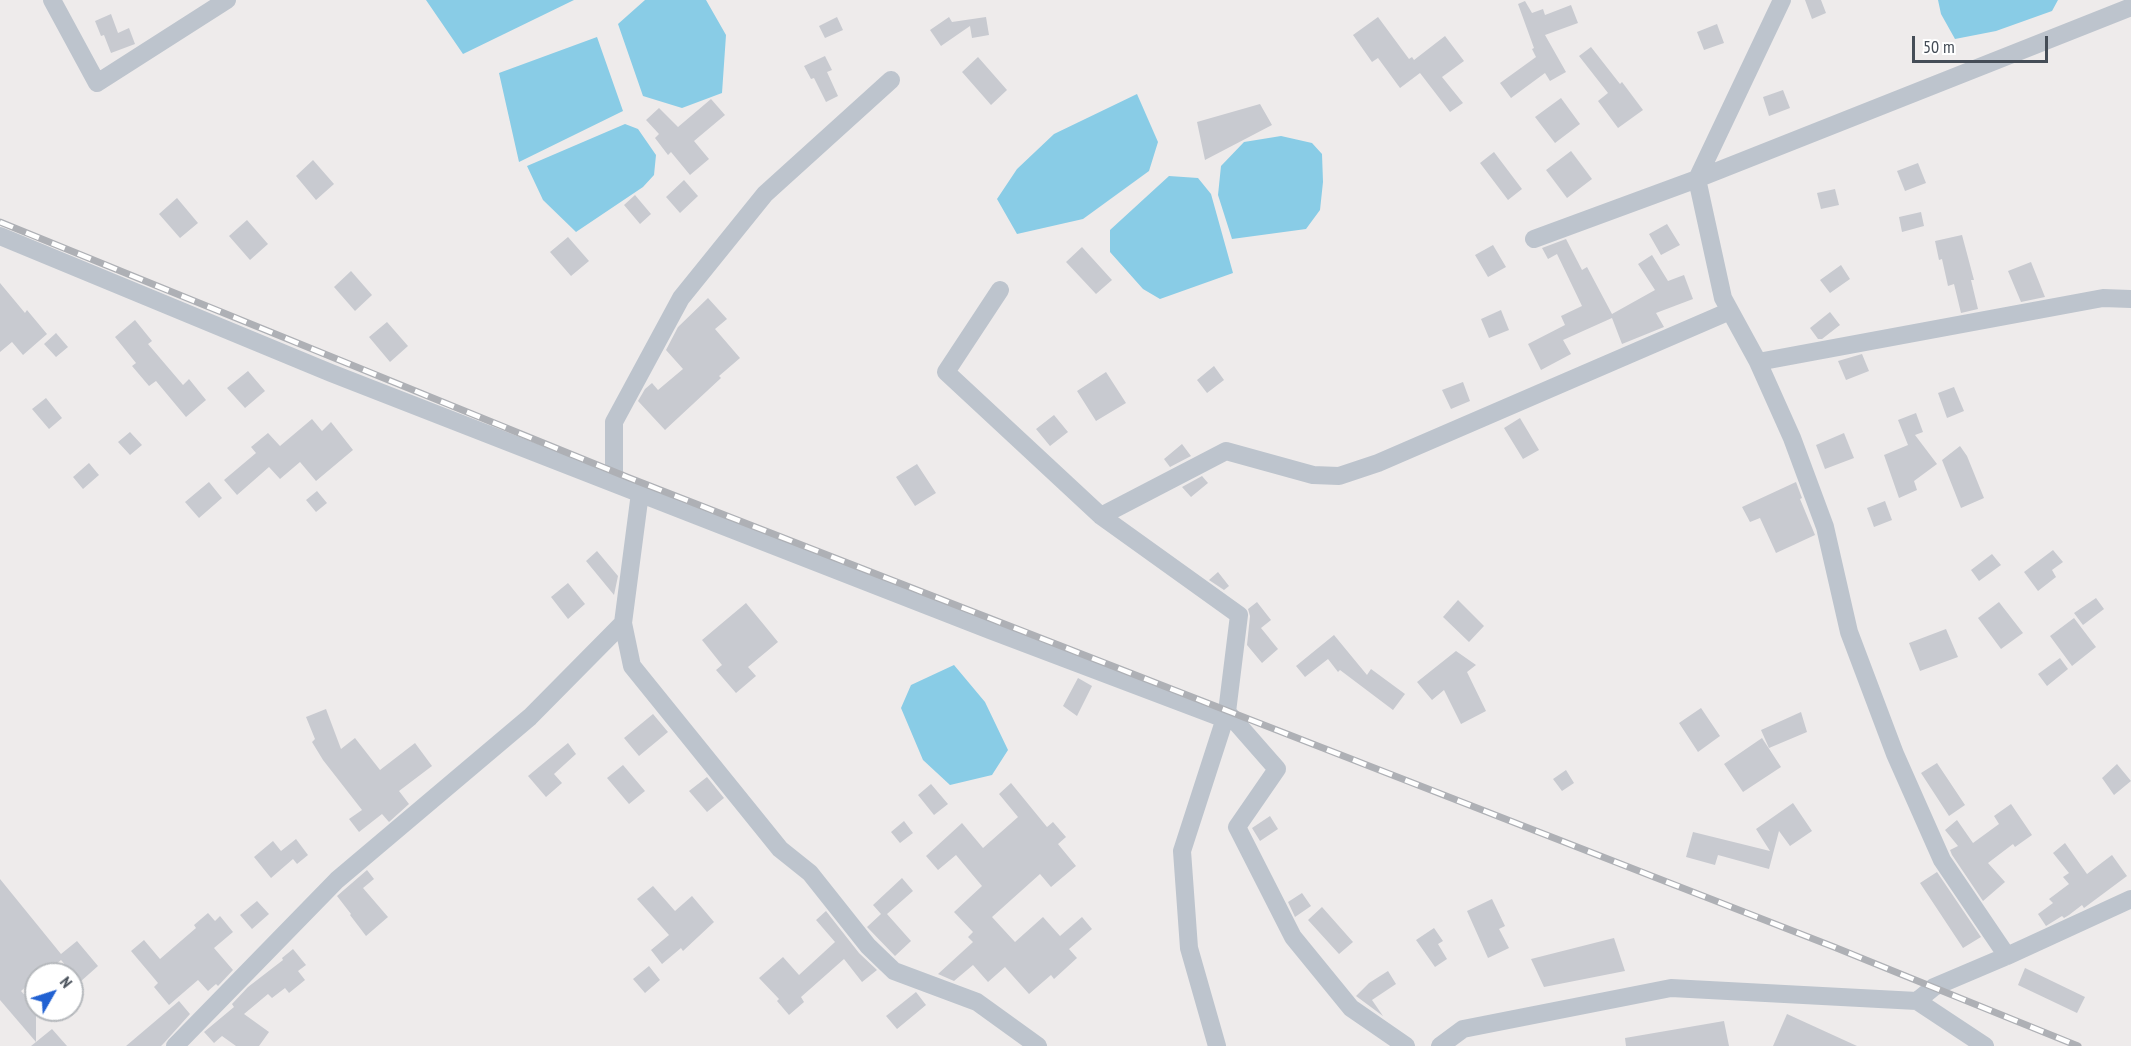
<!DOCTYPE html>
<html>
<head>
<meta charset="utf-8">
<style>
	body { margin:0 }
	#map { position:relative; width:2131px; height:1046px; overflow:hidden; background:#eeebeb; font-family:"PT Sans Narrow",sans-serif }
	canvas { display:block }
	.north { position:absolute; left:24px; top:962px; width:60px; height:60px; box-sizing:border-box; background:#fff; border:2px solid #b5b8bc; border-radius:50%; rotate:51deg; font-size:16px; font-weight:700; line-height:24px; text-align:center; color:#454d57 }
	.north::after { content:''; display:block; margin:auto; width:21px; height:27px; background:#2161d2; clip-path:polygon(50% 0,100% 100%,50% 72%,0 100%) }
	.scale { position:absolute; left:1912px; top:36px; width:136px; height:27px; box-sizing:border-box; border:3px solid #454d57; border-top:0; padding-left:8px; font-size:18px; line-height:21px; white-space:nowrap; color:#454d57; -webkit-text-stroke:4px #fff; paint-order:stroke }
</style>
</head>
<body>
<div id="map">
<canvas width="2131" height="1046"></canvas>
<div class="north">N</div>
<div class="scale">50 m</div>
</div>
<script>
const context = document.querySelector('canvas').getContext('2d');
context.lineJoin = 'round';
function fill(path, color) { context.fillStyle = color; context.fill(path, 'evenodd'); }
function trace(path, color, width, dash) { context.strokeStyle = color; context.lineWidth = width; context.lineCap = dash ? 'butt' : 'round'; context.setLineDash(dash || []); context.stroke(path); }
fill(new Path2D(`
	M426,0h148l-111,54z
	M645,0h61l20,35 -4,58 -40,15 -39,-12 -25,-72z
	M1938,0h120l-6,11 -56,20 -41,8 -14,-25z
	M597,37l26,74 -104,51 -20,-89z
	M1137,94l21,48 -9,29 -66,48 -66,15 -20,-35 20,-30 37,-35z
	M625,124l13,5 18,26 -2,20 -11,12 -67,45 -33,-32 -16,-34z
	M1281,136l31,7 10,11 1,28 -3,28 -14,19 -74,10 -14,-44 3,-29 23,-24z
	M1169,176l29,2 13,16 22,79 -73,26 -17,-10 -33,-37v-22z
	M954,665l31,37 23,48 -16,25 -42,10 -27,-25 -22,-52 10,-23z`), '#89cce6');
fill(new Path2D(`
	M1805,0h16l5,13 -14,6z
	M1525,1l7,12 11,-4 2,6 26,-10 7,18 -33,12 21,37 -16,9 -5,-8 -34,25 -11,-15 36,-26 -4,-8 2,-1 -16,-44z
	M111,14l7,19 11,-5 6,16 -24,9 -7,-18 -3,1 -6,-15z
	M837,17l6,13 -18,8 -6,-12z
	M949,17l3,5 34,-5 3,18 -17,3 -2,-12 -29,20 -11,-16z
	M1378,17l31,42 3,-2 2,3 31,-24 19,25 -22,16 21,26 -13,9 -30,-39 -20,15 -22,-30 -6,4 -19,-27z
	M1717,24l7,19 -20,7 -7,-18z
	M1591,47l29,37 2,-2 21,28 -25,18 -20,-27 10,-8 -29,-37z
	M825,56l7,14 -5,2 11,24 -12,6 -12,-24 -3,1 -7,-13z
	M978,57l29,33 -16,15 -29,-33z
	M1783,90l7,18 -21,8 -6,-19z
	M1561,98l19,26 -25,19 -20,-26z
	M711,99l14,16 -31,26 15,18 -19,16 -19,-23 -3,3 -13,-17 4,-4 -13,-14 13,-12 19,19z
	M1260,104l12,21 -67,35 -8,-38z
	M1571,151l21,28 -25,19 -21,-28z
	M1494,152l28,37 -14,11 -28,-37z
	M313,160l21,24 -18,16 -20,-24z
	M1918,163l8,20 -21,8 -8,-20z
	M684,180l14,16 -18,17 -14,-16z
	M1835,189l4,16 -18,4 -4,-16z
	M635,195l16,19 -11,10 -16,-19z
	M177,198l21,25 -18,15 -21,-24z
	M1921,212l3,14 -22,6 -3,-15z
	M247,220l21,24 -18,16 -21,-24z
	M1667,224l13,21 -19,10 -12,-21z
	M1962,235l12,45h-3l7,29 -17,4 -7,-29 -6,2 -6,-27 -3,1 -4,-19z
	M568,237l21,24 -18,15 -21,-24z
	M1566,239l16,31 5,-3 25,47 43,-24 -17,-26 14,-9 16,26 16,-6 9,24 -37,14 8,14 -42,17 -10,-26 -49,22 8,14 -30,16 -13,-26 37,-19 -4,-9 21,-10 -25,-52 -9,5 -6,-11z
	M1493,245l13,22 -18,10 -13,-22z
	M1082,247l30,33 -16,14 -30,-32z
	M2031,262l14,35 -24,5 -13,-31z
	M1841,265l9,14 -20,14 -10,-13z
	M351,271l21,24 -17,16 -21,-24z
	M0,283l25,30 2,-3 20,24 -24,21 -11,-13 -12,10z
	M708,298l19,21 -12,10 25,29 -21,18 2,2 -56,52 -27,-29 7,-12 7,-6 6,7 25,-21 -17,-19 12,-23z
	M1501,310l8,20 -20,8 -8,-19z
	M1830,312l10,13 -18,14h-4l-8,-11z
	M135,320l17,21 -4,3 35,41 6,-6 17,21 -20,17 -30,-36 -7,5 -17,-20 4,-3 -21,-26z
	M387,322l21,24 -18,16 -21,-25z
	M56,333l12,14 -12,10 -12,-13z
	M1862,354l7,17 -23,9 -8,-19z
	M1214,366l10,14 -17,13 -10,-13z
	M248,371l17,20 -20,17 -18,-20z
	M1106,372l20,31 -30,18 -19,-30z
	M1463,382l7,19 -19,8 -9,-19z
	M1954,387l10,24 -17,7 -9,-25z
	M46,398l16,20 -13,11 -17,-20z
	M1916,413l7,19 -8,3 22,29 -23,17 3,9 -18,8 -15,-43 24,-10 -10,-25z
	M1054,415l14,17 -18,14 -14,-17z
	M1520,418l19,32 -16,9 -19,-31z
	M312,419l10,12 9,-9 22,28 -37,31 -16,-19 -20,17 -11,-12 -32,28 -13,-15 32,-27 -5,-6 17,-14 12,13z
	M130,432l12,13 -12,10 -12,-13z
	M1844,433l10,25 -29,11 -9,-24z
	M1182,444l9,12 -21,11 -6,-8z
	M1960,446l7,10 17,42 -23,10 -19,-48z
	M89,463l10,12 -16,14 -10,-12z
	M917,464l19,29 -21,13 -19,-29z
	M1202,476l6,7 -17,14 -9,-10z
	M209,482l13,16 -23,20 -14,-16z
	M1796,482l6,16 -2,1 15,36 -39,18 -16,-35 -10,4 -8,-15z
	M317,491l10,12 -11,9 -10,-12z
	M1885,501l7,19 -18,7 -7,-19z
	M2053,550l10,12 -11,8 4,7 -18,14 -14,-19z
	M597,551l21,25 -4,19 -28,-34z
	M1992,554l9,11 -22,16 -8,-11z
	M1218,572l11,14 -5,4 -15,-10z
	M568,583l17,21 -17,15 -17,-22z
	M2096,598l8,11 -21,16 -9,-12z
	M1458,600l26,26 -15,16 -26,-25z
	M1257,602l14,18 -10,8 17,21 -16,14 -15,-18 3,-29 -2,-7z
	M1999,602l24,31 -22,16 -23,-31z
	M746,603l32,39 -30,25 8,9 -20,17 -20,-23 6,-5 -20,-25z
	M2074,618l22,29 -24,19 -22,-30z
	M1946,629l12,28 -38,14 -11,-28z
	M1334,635l33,40 4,-6 34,25 -12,16 -53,-40 -2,2 -10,-13 -23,18 -9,-11z
	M1456,651l20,14 -9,7 19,39 -25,13 -17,-34 -12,10 -15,-18z
	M2060,658l8,11 -21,17 -9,-12z
	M1078,678l14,8 -15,30 -14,-10z
	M1701,708l19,28 -22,16 -19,-29z
	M326,709l15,40 14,-11 25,32 35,-27 17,23 -33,25 10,13 -20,18 -7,-8 -23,18 -10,-13 13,-9 -39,-50 -11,-18 3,-3 -9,-22z
	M1801,712l6,20 -38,16 -8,-18z
	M653,714l15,18 -29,24 -15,-18z
	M1762,738l19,29 -38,25 -19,-28z
	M568,743l8,11 -22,20 8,9 -16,14 -18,-21z
	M1937,763l28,42 -16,11 -28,-43z
	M2117,764l14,17 -17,14 -12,-17z
	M623,765l22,26 -16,13 -22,-26z
	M1566,770l8,13 -12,8 -9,-12z
	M707,777l17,21 -17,14 -18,-21z
	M1011,783l36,44 6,-5 13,15 -8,7 18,22 -25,21 -11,-13 -48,43 23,25 28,-25 17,19 22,-19 10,12 -23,20 8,9 -23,21 -3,-4 -22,19 -24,-27 -17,15 -15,-17 -19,16 -16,-7 35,-32 -5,-5 5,-5 -19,-20 28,-26 -26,-31 -18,15 -12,-14 36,-33 21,25 35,-31 -19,-23z
	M931,784l17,20 -14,11 -16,-20z
	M1793,803l19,28 -22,15 -11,-15 -10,38 -51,-14 -3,10 -29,-8 7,-25 77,19 -14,-22z
	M2011,804l21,31 -17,12 -2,-3 -25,19 17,19 -22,19 -31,-46 -2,-5 8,-4 -13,-16 12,-10 16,23 26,-19 -5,-8z
	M1270,816l8,13 -18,12 -8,-13z
	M904,821l9,12 -13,10 -9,-11z
	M296,839l12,16 -11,9 -4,-5 -22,19 -17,-21 19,-16 8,10z
	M2065,843l22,31 25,-19 15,21 -43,32 -2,-3 -13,10 -5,3 -2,-2 -16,10 -8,-12 15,-11 -4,-4 20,-15 -6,-7 6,-4 -16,-20z
	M367,870l7,9 -11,9 25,29 -22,19 -16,-21 1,-1 -14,-18z
	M1937,872l44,65 -18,11 -43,-65z
	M902,878l11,13 -26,23 24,27 -16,15 -28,-29 14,-13 -8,-9z
	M0,879l61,75 16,-13 21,25 -18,16 -19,-22 -15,13 -2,-2 -4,3h-4v4l-15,13 15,17v34l16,-13 15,17h-36l5,-4 -36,-42z
	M653,886l22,25 17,-15 22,26 -31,29 -2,-3 -19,16 -11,-14 18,-15 -32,-36z
	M1302,893l9,13 -16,11 -7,-15z
	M1492,899l13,27 -6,3 10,19 -21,10 -21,-47z
	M257,901l12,13 -17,15 -12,-14z
	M1322,907l31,35 -14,12 -31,-34z
	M826,911l33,42 18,17 -15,12 -18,-23 -43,38 3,5 -15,13 -12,-14 2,-2 -20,-21 24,-21 16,18 36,-33 -19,-22z
	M208,913l7,8 5,-5 13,16 -19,16 19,22 -15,16 -2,-2 -8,7 -10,-11 -29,25 -15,-18 4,-4 -27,-32 13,-11 16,19 36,-31 -2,-3z
	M1434,928l9,13 -5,3 9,15 -12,8 -19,-27z
	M1614,938l11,33 -81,16 -13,-28z
	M293,949l13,16 -8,6 7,9 -16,13 -4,-5 -13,10 -4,-4 -24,20 25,18 -10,14h-23l-14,-10 -8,7 -10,-11 30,-25 -2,-3 16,-17 35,-27 -1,-2z
	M649,966l11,14 -15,13 -12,-14z
	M2025,968l60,29 -8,16 -59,-28z
	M1388,971l8,13 -24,16 11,16 -27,-20 13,-13z
	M916,992l10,13 -29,24 -11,-13z
	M179,1001l11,13 -26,29 -3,3h-35z
	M1787,1014l70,32h-84z
	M1724,1021l5,25h-103l-1,-8z`), '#c8cad0');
trace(new Path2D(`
	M52,0l45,83 130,-83
	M1782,0l-85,179 26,119 35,64 345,-64 28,1
	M0,236l331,137 659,257 235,89
	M1534,239l163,-60 434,-172
	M1000,290l-54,82 155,144 138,99 -12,97 -45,139 7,97 28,98
	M1758,362l34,76 33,89 24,105 46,122 47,106 65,96
	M617,484l-3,-12v-50l67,-124 84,-104 126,-114
	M1101,516l125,-65 87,24 26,1 39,-13 352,-152
	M623,623l9,43 148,183 30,24 58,73 26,25 83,31 61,44
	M1227,712l50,57 -40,58 56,110 58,71 55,38
	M1917,1001l17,-14 73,-31 124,-57
	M175,1046l162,-166 193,-163 93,-94 17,-130
	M1440,1046l23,-17 208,-41 246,13 68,45`), '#bdc4cd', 18);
const rail = new Path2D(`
	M0,222l627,255 1207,470 244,99`);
trace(rail, '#aeb0b5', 7);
trace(rail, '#fff', 4.5, [14]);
</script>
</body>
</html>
